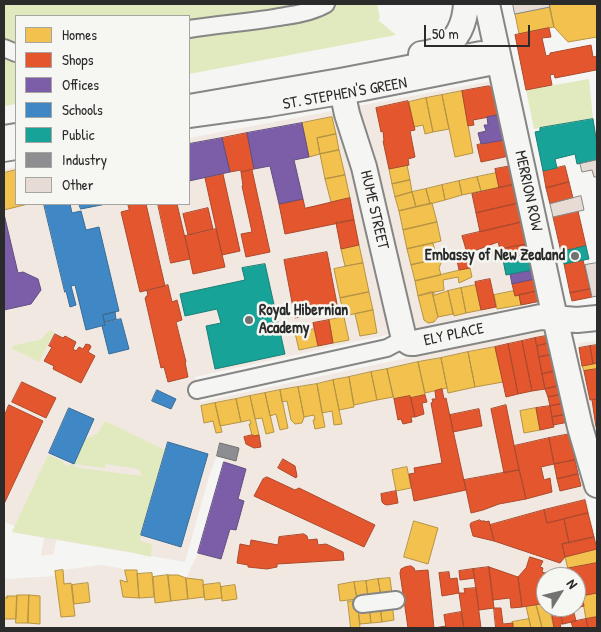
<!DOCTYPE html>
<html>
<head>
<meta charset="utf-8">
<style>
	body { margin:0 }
	#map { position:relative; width:601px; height:632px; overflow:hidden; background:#f5f5f3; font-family:"Patrick Hand",sans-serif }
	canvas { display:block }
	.frame { position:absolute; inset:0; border:5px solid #2b2b2b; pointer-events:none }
	.legend { position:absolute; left:15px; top:15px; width:175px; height:190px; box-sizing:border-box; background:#f6f6f2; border:1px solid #a5a5a2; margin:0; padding:6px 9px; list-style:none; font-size:15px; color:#2b2b2b }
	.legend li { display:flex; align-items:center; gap:10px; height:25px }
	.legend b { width:25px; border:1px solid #a5a5a2 }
	.north { position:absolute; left:536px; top:567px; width:50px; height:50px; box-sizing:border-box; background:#f6f6f2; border:1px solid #a5a5a2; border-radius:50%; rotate:54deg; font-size:14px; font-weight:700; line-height:20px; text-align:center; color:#2b2b2b }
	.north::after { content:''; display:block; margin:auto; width:18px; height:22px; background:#727271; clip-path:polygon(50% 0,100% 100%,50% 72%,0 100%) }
	.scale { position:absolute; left:424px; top:25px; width:106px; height:22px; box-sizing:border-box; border:2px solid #2b2b2b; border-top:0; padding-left:6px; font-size:15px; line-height:18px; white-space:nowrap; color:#2b2b2b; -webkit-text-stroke:4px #f6f6f2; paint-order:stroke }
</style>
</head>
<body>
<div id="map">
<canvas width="601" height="632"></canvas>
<div class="frame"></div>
<ul class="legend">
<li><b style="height:14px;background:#f2c14e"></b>Homes</li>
<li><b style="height:14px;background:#e4572e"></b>Shops</li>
<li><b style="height:14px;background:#7b5ea7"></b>Offices</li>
<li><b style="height:14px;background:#3f88c5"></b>Schools</li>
<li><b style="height:14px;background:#17a398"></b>Public</li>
<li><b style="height:14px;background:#8d8d92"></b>Industry</li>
<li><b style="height:14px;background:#e6dcd5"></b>Other</li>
</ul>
<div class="north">N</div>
<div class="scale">50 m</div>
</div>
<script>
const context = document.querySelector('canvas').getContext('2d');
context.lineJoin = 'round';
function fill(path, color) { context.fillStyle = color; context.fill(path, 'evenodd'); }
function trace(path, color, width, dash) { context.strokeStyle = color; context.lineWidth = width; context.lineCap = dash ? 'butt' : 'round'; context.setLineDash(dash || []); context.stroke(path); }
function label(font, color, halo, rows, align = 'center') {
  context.font = font + ' "Patrick Hand",sans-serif'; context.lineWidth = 5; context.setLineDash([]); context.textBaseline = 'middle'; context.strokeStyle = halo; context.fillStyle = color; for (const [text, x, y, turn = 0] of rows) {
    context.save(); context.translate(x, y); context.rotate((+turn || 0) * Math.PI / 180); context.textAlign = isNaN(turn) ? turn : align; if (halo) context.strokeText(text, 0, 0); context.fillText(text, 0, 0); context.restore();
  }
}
fill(new Path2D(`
	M491,81l3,2 47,218 -346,76 5,25 216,-46 133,-26 48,217v81h-593v-49l52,-3 -1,-5 46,-6 18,3 18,6 15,-1 1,4 25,-2 8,3 12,-25 27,-95 -8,-2 -8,21 -24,85 -129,-22 -2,14 -13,2 3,-18 -32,-6 3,-6 -11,-4v-353l12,-2v37h173v-66zM546,577h30v30h-30z
	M597,341v113l-19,-111z`), '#f1e9e1');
fill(new Path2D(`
	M4,4h373l3,14 -2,2 18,15 -207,39v-58h-173v88l-12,2z
	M589,79l4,40 -59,10 -8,-39z
	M50,330l4,2 -15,30 -28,-14 4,-3 25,-5z
	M105,421l60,29 -24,85 -1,6 12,3 -1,13 -20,-5 -119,-20 36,-77 16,7 -1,2 4,2 4,-2 8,4 63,8 -3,-7 -33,-5 -1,4 -31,-4 11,-25 12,-5z`), '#e1e9be');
const homes = new Path2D(`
	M549,4h48v33l-29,5 -14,-15z
	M550,7l4,20 -35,7 -4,-20z
	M462,91l11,62 -18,4 -13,-62z
	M442,95l7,34 -16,3 -7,-34z
	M426,98l7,34 -8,2 -2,-9 -9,2 -5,-25z
	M332,117l4,17 -19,4 3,16 -11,3 -7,-34z
	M336,134l3,16 -19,4 -3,-16z
	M339,150l6,25 -20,4 -5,-25z
	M407,165l3,15 -18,4 -3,-15z
	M16,170v34h12l-24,6v-37z
	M496,173l3,15 -18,3 -4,-14z
	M345,175l5,23 -19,4 -6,-23z
	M477,177l4,14 -19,4 -3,-14z
	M410,180l2,12 -17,5 -3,-13z
	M459,181l3,14 -17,5 -3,-15z
	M442,185l3,15 -15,4 -4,-15z
	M426,189l4,15 -14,3 -4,-15z
	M412,192l4,15 -17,4 -4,-14z
	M432,203l5,19 -34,8 -4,-19z
	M437,222l4,19 -34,8 -4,-19z
	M433,243l4,16 -26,6 -4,-16z
	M359,245l4,18 -18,3 -4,-17z
	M437,259l4,4 -2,5 2,7 -26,6 -4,-16z
	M363,263l6,29 -29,6 -6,-29z
	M470,268l2,9 -13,6 -1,-6 -15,3 1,10 -26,6 -3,-15z
	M476,285l5,25 -15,3 -5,-25z
	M461,288l5,25 -12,3 -6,-25z
	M448,291l5,23 -15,3 -6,-25h2v3z
	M514,291l1,5 4,-1 2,10 -24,4 -3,-14z
	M369,292l4,18 -29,6 -4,-18z
	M432,292l6,25 -4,5 -6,1 -4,-3 -6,-24z
	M373,310l4,23 -17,3 -5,-22z
	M344,317l5,23 -16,3 -4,-23z
	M315,329l3,17 -19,4 -4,-17z
	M495,347l8,35 -28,5 -7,-35z
	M468,352l7,35 -27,6 -7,-35z
	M441,358l6,30 -22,5 -7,-31z
	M418,362l7,33 -15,4v-3l-16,3 -7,-30z
	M597,363v6l-13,2 -2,-5z
	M387,369l6,28 -16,3 -6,-28z
	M371,372l6,28 -23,5 -5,-28z
	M349,377l5,30 -15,3 -6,-30z
	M333,380l9,44 -8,1 -2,-14 -10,2 -5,-29z
	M317,384l8,43 -10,2 -2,-9h2l-1,-5 -10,2 -6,-30z
	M298,387l6,30 -2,6 -7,1 -4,-4 -4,-19 -5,1 -2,-12z
	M280,390l8,38 -8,2 -4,-16 -6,2 -5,-23z
	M265,393l9,39 -8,2 -4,-16 -7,1 -5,-23z
	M250,396l9,39 -5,1 -2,-1 -3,-11h2l-1,-4 -9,2 -5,-23z
	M236,399l5,23 -21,4 -5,-23z
	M215,403l7,29 -6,1 -3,-12 -9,2 -3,-17z
	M536,408l4,22 -16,3 -4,-22z
	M407,467l4,21 -15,3 -4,-21z
	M414,521l24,7 -10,36 -24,-7z
	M597,549v14l-29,6 -3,-12z
	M63,570l1,14 7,-1 4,33 -14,1 -6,-46z
	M125,570h12l2,28 -16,-1 -3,-17 7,2z
	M152,573l2,24 -15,1 -2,-24z
	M168,575l3,26 -16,2 -2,-26z
	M168,575h10l8,3 2,21 -17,2z
	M186,578l17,2 1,17 -16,2z
	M390,578l2,16 -11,2 -3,-17z
	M378,579l3,17 -13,1 -2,-16z
	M366,581l2,16 -11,2 -3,-17z
	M354,582l3,17 -17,2 -2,-16z
	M88,583l2,19 -16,2 -2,-19z
	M220,583l2,15 -17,2 -2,-15z
	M235,585l2,14 -15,2 -1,-14z
	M597,593v24l-11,2 -4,-23z
	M17,595h12l-1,28h-12z
	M29,595l11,1v28l-12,-1z
	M7,596h10l-1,23h-12v-21h3z
	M348,601h9l3,27h-9z
	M392,603l2,17 -12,2 -2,-17z
	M546,603v4h3l5,21h-12l-6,-23z
	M380,605l2,17 -11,1 -2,-17z
	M536,605l4,13 2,10h-11l-5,-22z
	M369,606l2,17 -11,1 -2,-16z
	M529,619l2,9h-18l-1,-6z`);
fill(homes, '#f2c14e');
trace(homes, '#b69444', 1);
const shops = new Path2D(`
	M549,28l2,9 -9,1 4,18 4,-1v-2l41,-8 2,12 4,-1 -1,14 -41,8 -1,-4 -4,1 2,10 -26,5 -11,-55z
	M489,86l5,3 6,26 -27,5 1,5 -6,1 -6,-35z
	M408,101l7,29 -5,1 5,26 -7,2 1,6 -20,4 -6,-28h1l-1,-10 -2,1 -5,-24z
	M247,133l7,36 -13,3v-2l-11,2 -8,-34z
	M505,139l4,17 -28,6 -4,-17z
	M511,166l5,18 -17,4 -4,-19z
	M565,166l4,16 -23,6 -3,-17z
	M252,170l18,82 -24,5 -5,-23 11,-2 -10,-46h1l-2,-14z
	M223,174l17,77 -18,4 -17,-77z
	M569,182l4,16 -23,6 -4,-16z
	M515,184l4,19 -43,10 -4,-19z
	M350,198l4,22 -69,14 -6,-30 24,-5 2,9z
	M519,203l3,19 -42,10 -4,-19z
	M128,204h18l19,82 -25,6 -19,-80 8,-2z
	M158,204h19l13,55 -19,4z
	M208,208l5,21 -25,6 -5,-21z
	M578,211l8,35 -25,6 -8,-35z
	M354,220l5,25 -18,4 -5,-26z
	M522,222l5,22 -27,5 -2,-7 -24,9 -7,2 -5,-17z
	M216,229l9,38 -32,7 -8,-38z
	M527,244l2,11 -35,7 -2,-11z
	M327,252l11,57 -43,9 -11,-58z
	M467,253l3,15 -11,2 -3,-15z
	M583,260l7,29 -20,4 -6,-29z
	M490,279l6,28 -15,3 -6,-28z
	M535,279l2,12 -22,5 -3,-12z
	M168,285l4,17 5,-2 5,20 -6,2 10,40h-1l3,15 -20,5 -4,-15 -3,1 -16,-70h1v-2h2l-1,-5z
	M590,289l2,8 -20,4 -2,-8z
	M538,291l3,10 -20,4 -2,-10z
	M329,320l4,23 -15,3 -5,-23z
	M55,334l8,4 2,-2 11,6 -3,7 3,2 3,-4 4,2 3,-5 4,1 1,2 -3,5 7,4 -14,27 -28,-14 1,-3 -10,-5 8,-14 -3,-1z
	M551,335l2,7 -16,4 -2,-8z
	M535,338l10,51 -13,2 -10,-50z
	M522,341l10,50 -14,3 -10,-50z
	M553,342l2,12 -16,3 -2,-11z
	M508,344l10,50 -12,3 -11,-50z
	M597,345v18l-4,1 -3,-18z
	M590,346l3,18 -11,2 -3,-18z
	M555,354l4,16 -17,4 -3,-17z
	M597,369v30l-7,1 -6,-29z
	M559,370l4,15 -18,4 -3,-15z
	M22,382l34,16 -10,20 -34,-16z
	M562,385l2,9 -16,3 -3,-8z
	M442,389l2,10 2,-1 20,92 -52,11 -5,-27 6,-1 -1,-5 28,-5 -11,-60 2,-1 -1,-3h4l-1,-8z
	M564,394l2,9 -16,3 -2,-9z
	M425,395l2,7 -5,1 2,11 -9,3 -4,-19z
	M410,396l5,21h-4l1,5 -9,2 -2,-5 -3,1 -4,-21z
	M597,399v28h-1l-4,-27z
	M566,403l2,11 -16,3 -2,-11z
	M9,405l34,16 -39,83v-87z
	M506,405l13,65 -15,3 -13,-64z
	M550,406l4,21 -14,3 -4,-22z
	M479,409l3,17 -29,6 -3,-17z
	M568,414l1,8 -16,3 -1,-8z
	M570,434l5,26 -21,4 -5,-26z
	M252,435l2,1 5,-1 2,12 -7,1 -8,-4 -2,-7z
	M549,438l5,26 -13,3 3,13 6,-2 2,14 -26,7 -12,-53z
	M283,459l12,7 2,10 -1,2 -18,-10z
	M575,460l3,14 -21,5 -3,-15z
	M519,470l7,29 -27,5 -16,6 -12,3 -7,-33z
	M578,474l3,12 -21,5 -3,-12z
	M267,477l28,13 4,-2 76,37 -11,22 -110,-51 9,-17z
	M396,491l2,12 -11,2 -3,-1 -2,-2 -1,-8z
	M585,500l3,13 -41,10 -3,-13z
	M544,510l3,13 17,-4 5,24 -7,1 3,13 -5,6 -66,-22 -4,-16z
	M588,513l6,24 -25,6 -5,-24z
	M480,520l1,1h4v1l4,-1 5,20 -21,-5 -3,-11 1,-2z
	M304,534l3,2 1,4 9,-1 1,6 8,-1 17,8 1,8 -67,4v3l-10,2 -19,-2v-2l-11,-2 3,-19 10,2 1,-6 27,5 1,-8z
	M594,537l3,12 -32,8 -3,-13z
	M530,557l13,4 -3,6 3,1 -1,4 3,1 20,-4 2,8h-21v26l-24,4 -4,-30 8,-9z
	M597,563v30l-21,4v-20h-9l-2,-8z
	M411,566l3,2 1,3 13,-1 6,58 12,-2v2h-38l-8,-55 1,-4 4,-2z
	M489,567l5,41 -15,2 -6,-41z
	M489,567l29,10 4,30 -11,1 -1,-10 -17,2z
	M473,569l2,9 -15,2 -1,-9z
	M449,572l1,7 7,-1 2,15 -17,3 -3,-23z
	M476,588l5,40h-17l-5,-35h6l-1,-4z
	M582,596l2,10 -11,3 3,12 -13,3 -3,-11 -8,2 -3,-8h27v-10z
	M494,608h7l2,16 10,-1v5h-17z
	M461,612l3,16h-18l-2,-13z
	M560,613l3,11h-3l1,4h-7l-2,-13z
	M597,617v11h-9l-2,-9z
	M586,619l2,9h-15l-2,-6z`);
fill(shops, '#e4572e');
trace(shops, '#ac4a2d', 1);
const offices = new Path2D(`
	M500,115l5,25 -24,4 -3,-11 8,-2 -2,-6h4l-1,-8z
	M302,123l7,34 -15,3 9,39 -24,5 -9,-38 -16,3 -7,-36z
	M222,138l8,34 -41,9v-37z
	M4,214l14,59 5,-1 15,7 3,11 -10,14 -27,6z
	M532,270l3,9 -23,5 -2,-10z
	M224,462l22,7 -8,30 6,2 -8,29 -6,-1 -9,30 -23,-6z`);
fill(offices, '#7b5ea7');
trace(offices, '#634f82', 1);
const schools = new Path2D(`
	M44,204h26l2,9 9,-2 5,19 13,-3 20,84 -16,4 2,10 -19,5 -11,-45 -4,1 5,19 -6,2 -4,-16 -1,1z
	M79,204h27l-25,5z
	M115,312l1,7 -12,3 -1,-7z
	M121,319l8,30 -20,5 -7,-28 3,-1 -1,-2z
	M157,390l19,9 -5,10 -19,-8z
	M69,408l25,11 -20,45 -25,-11z
	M168,442l40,12 -27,93 -40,-12z`);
fill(schools, '#3f88c5');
trace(schools, '#396c97', 1);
const public = new Path2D(`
	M593,119l4,25v16l-20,4 -2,-10 -20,5 2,9 -14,3 -8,-39 5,-1v-3z
	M586,246l3,13 -25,5 -3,-12z
	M529,255l3,15 -26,5 -3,-15z
	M265,264l20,90 -70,15 -9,-43 15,-3 -4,-14 -32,7 -5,-22 65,-14 -3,-12z`);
fill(public, '#17a398');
trace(public, '#1d7f77', 1);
const industry = new Path2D(`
	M220,443l19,5 -3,13 -19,-5z`);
fill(industry, '#8d8d92');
trace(industry, '#707073', 1);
const building = new Path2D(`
	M513,4h36l1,3 -35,7z
	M597,160v17h-3l-2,-7 -10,2 -2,-8z
	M581,196l3,14 -31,7 -3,-13z
	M597,263v33l-5,1 -7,-32z`);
fill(building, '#e6dcd5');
trace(building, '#868685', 1);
const street = new Path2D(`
	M189,29c32,-5 64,-7 96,-13 14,-2 29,-5 41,-12
	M4,48l12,5
	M189,119l80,-11 95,-16 136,-27
	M4,153l12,-2
	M197,390l190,-42 17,-9
	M362,604l34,-4`);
const secondary = new Path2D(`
	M487,4l68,314 25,109 17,58
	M421,54c7,-1 13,-2 19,-5 18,-7 25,-27 26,-45
	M340,81l7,33 17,53 40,172 6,4h4l127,-26 36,3 20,-2
	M189,107l151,-26 141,-27 19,11
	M4,138l12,-2`);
trace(street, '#868685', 20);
trace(secondary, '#868685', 28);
trace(street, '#f5f5f3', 16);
trace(secondary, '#f5f5f3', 24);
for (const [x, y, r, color] of [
	[575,256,5,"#727271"],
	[249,320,5,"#727271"]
]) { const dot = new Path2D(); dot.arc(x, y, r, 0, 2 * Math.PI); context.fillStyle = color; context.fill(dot); trace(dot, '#f6f6f2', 2); }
label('16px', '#2b2b2b', '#f6f6f2', [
	["ST. STEPHEN'S GREEN",345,94,-10],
	["MERRION ROW",528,191,78],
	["HUME STREET",374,210,77],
	["ELY PLACE",454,335,-12]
]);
label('bold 16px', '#2b2b2b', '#f6f6f2', [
	["Embassy of New Zealand",565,256],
	["Royal Hibernian",259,311,"left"],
	["Academy",259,329,"left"]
], 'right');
</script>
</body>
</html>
